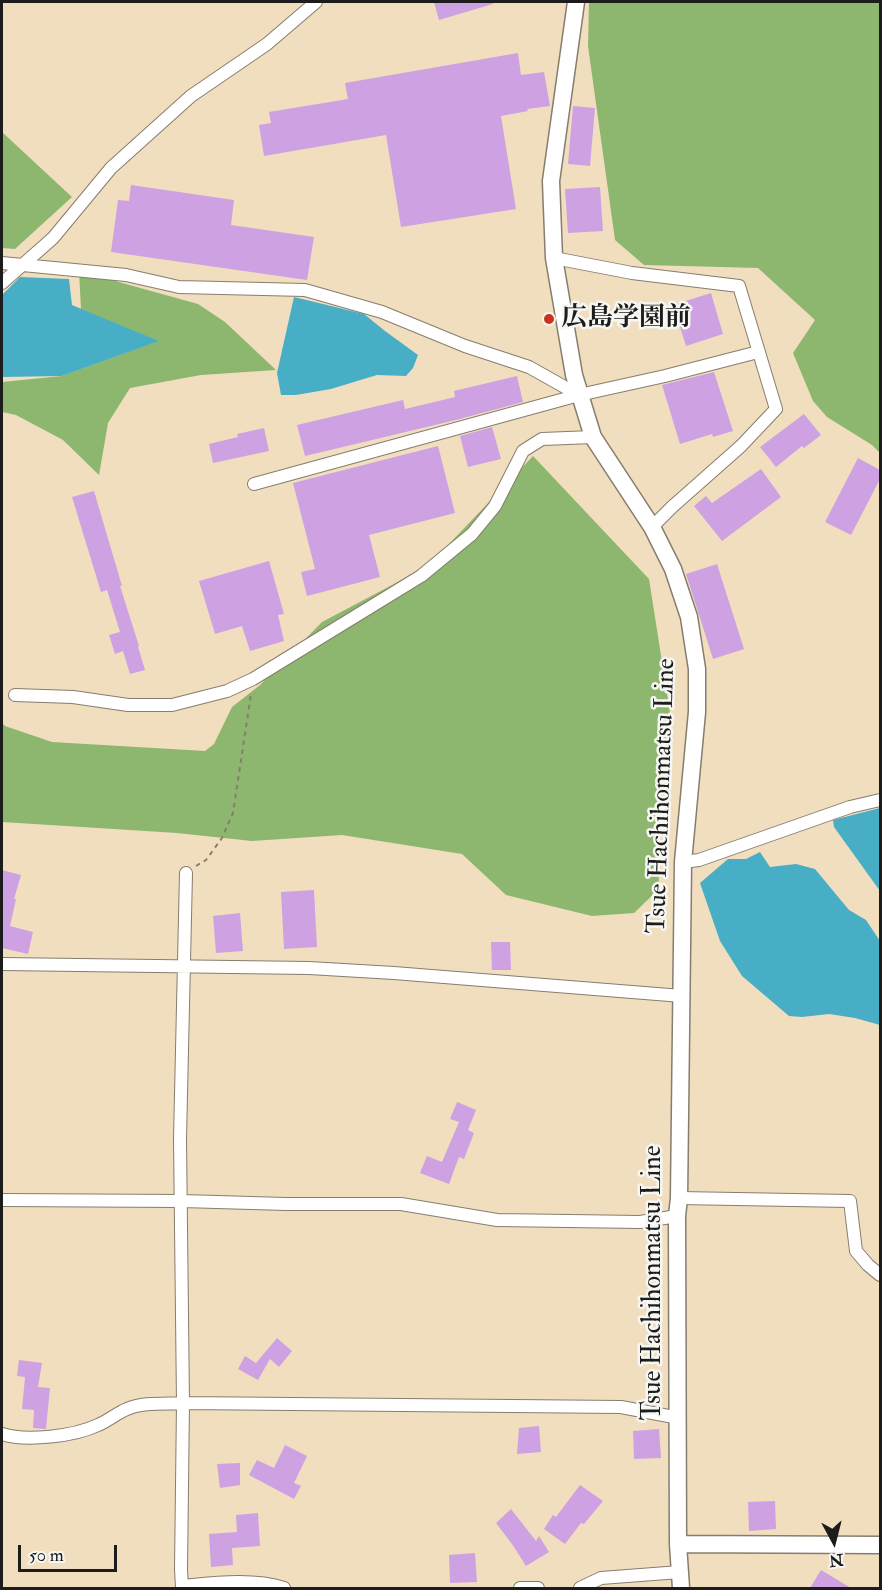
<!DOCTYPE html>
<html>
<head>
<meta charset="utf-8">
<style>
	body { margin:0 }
	#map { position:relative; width:882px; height:1590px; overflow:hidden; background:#f1debf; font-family:"IM FELL Double Pica",serif }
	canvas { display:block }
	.frame { position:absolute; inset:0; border:3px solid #1c1c1c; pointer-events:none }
	.north { position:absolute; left:804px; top:1512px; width:60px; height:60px; -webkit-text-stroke:4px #f6f6f2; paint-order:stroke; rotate:173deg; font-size:16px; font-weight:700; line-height:24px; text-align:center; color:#1c1c1c }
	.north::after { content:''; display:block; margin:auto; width:21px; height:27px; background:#1c1c1c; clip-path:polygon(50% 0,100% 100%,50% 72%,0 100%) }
	.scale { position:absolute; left:18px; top:1545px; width:99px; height:27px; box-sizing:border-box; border:3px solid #1c1c1c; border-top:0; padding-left:8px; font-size:18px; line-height:21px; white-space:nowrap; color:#1c1c1c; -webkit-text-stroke:4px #f6f6f2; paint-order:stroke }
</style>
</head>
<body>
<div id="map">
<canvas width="882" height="1590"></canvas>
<div class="frame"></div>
<div class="north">N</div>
<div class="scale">50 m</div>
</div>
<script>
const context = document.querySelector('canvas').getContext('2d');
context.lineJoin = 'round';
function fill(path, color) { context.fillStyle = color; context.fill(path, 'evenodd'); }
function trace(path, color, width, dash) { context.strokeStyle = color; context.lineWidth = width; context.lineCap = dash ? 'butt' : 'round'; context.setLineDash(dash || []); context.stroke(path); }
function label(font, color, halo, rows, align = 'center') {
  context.font = font + ' "IM FELL Double Pica","Noto Serif JP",serif'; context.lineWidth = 5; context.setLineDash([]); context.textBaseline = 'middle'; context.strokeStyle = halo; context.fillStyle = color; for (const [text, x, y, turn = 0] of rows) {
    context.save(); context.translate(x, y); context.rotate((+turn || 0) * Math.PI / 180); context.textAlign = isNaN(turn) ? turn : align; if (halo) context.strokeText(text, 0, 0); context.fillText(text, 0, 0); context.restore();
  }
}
fill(new Path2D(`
	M589,2h291v451l-8,-8 -45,-28 -14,-16 -20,-48 22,-33 -57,-52 -114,-3 -29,-25 -27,-194z
	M2,132l70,65 -57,52 -13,-1z
	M79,271l119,33 27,18 51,48 -75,5 -71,13 -22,35 -9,52 -36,-35 -47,-25 -14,-3v-30l60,-6 96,-35 -77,-32z
	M533,456l116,123 22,140 -13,80 1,90 -25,24 -42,3 -86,-21 -44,-41 -120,-19 -90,6 -75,-8 -175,-11v-99l3,3 47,16 153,9 9,-7 18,-37 28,-22 62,-63 106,-56z`), '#8db76e');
fill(new Path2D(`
	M20,277l49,2 3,26 87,36 -97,35 -60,1v-82z
	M294,297l70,17 21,17 33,24 -5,13 -7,8 -29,-1 -46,14 -35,6h-15l-4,-22z
	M880,808v83l-46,-64 -1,-7z
	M760,852l10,15 26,-3 19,5 34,41 17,10 14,21v84l-25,-7 -26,-4 -27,3 -13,-1 -47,-40 -22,-35 -20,-58 28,-24h18z`), '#47aec6');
fill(new Path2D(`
	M434,2h58l1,2 -54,16z
	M518,53l3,22 23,-3 6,34 -23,3 1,2 -27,5 15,93 -115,18 -15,-92 -122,21 -5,-31 12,-2 -2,-11 79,-13 -3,-16z
	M573,106l22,2 -5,58 -22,-2z
	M131,185l103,15 -3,25 83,12 -7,43 -196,-28 7,-52 11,1z
	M600,187l3,44 -35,2 -3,-44z
	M711,293l12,41 -37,12 -13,-41z
	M714,372l19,59 -20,6 -1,-3 -32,10 -18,-59z
	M517,376l6,26 -67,18 -151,36 -8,-31 106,-25 2,9 50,-12 -1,-6z
	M804,414l17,21 -17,13 -2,-2 -26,21 -16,-20z
	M492,427l9,32 -33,8 -8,-31z
	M264,428l5,23 -56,12 -4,-19 29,-7 -1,-3z
	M438,446l17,67 -86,22 11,42 -73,19 -6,-24 14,-3 -22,-86z
	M858,458l22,12v9l-29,56 -26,-13z
	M761,469l20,28 -59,44 -28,-35 12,-10 6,7z
	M94,491l28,95h-2l19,60 -1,1 7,23 -15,4 -7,-23 -8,3 -6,-19 11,-3 -13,-42 -6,2 -29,-95z
	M269,561l15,53 -6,1 6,26 -34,10 -8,-25 -27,8 -16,-53z
	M717,564l27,85 -31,10 -27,-85z
	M2,870l19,5 -7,24h2l-6,27 23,6 -5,22 -26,-6z
	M314,890l3,57 -33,2 -3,-57z
	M240,913l3,38 -27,2 -3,-37z
	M491,942h19l1,28h-19z
	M457,1102l19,8 -8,20 6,3 -10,26 -5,-2 -10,27 -29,-11 7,-17 15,6 17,-40 -9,-3z
	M277,1338l15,13 -13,16 -9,-8 -12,21 -20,-11 7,-13 11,7z
	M19,1360l23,3 -4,24 12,1 -4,41 -13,-1 1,-18 -12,-1 3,-32 -8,-1z
	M539,1426l2,26 -24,2 2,-26z
	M659,1429l2,29 -27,1 -1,-28z
	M285,1445l22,11 -13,27 7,3 -7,13 -45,-24 8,-15 17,8z
	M240,1463v22l-20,3 -3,-24z
	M580,1485l23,16 -19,23 -3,-1 -16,21 -21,-15 9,-14 3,2z
	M775,1501l1,28 -27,2 -1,-29z
	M511,1509l25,32 3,-5 10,16 -23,14 -14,-22 -16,-21z
	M258,1513l2,33 -28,2 1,17 -22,2 -2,-33 28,-2 -1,-17z
	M475,1553l2,29 -27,1 -1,-28z
	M821,1570l30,18h-41z`), '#cea1e3');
const street = new Path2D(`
	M554,258l78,15 107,13 37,123 -35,37 -69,61 -20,20
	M2,263l124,12 53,12 126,3 77,22 83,34 64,21 50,28
	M2,283l51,-45 58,-70 80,-72 76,-52 49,-42
	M254,484l325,-89 86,-19 93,-24
	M15,695l58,2 55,8h44l55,-14 26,-12 168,-103 51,-42 23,-28 28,-55 19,-12 51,-2
	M683,862l16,-2 151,-53 30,-7
	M2,964l307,4 85,5 288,23
	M679,1198l171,3 6,50 12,14 12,10
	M2,1200l180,1 104,3h115l96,16 143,2 37,-6
	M2,1434c24,8 73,2 96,-9 10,-4 19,-12 29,-16 16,-7 38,-5 56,-6l438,4 58,11
	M182,1586c32,-3 71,-8 102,2
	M182,1588l-1,-19 2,-166 -3,-264 6,-266
	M520,1588h18
	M580,1588l21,-10 79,-6`);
const secondary = new Path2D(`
	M576,2l-25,179 3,77 20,117 19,62 59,90 21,42 16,48 8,52v43l-14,150 -4,336 -2,18 1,328 3,44
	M678,1544l202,1`);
trace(street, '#867d6e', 14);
trace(secondary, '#867d6e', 19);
trace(new Path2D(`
	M196,866l10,-6 16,-22 11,-25 18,-119`), '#867d6e', 2, [4.5, 4.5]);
trace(street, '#fff', 12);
trace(secondary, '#fff', 16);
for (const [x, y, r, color] of [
	[549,319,6,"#c8321e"]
]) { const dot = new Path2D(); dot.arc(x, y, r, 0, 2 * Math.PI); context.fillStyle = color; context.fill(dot); trace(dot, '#f6f6f2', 2); }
label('bold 26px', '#1c1c1c', '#f6f6f2', [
	["広島学園前",561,319]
], 'left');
label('26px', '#1c1c1c', '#f6f6f2', [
	["Tsue Hachihonmatsu Line",663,796,-88],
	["Tsue Hachihonmatsu Line",654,1283,-90]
]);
</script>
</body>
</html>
